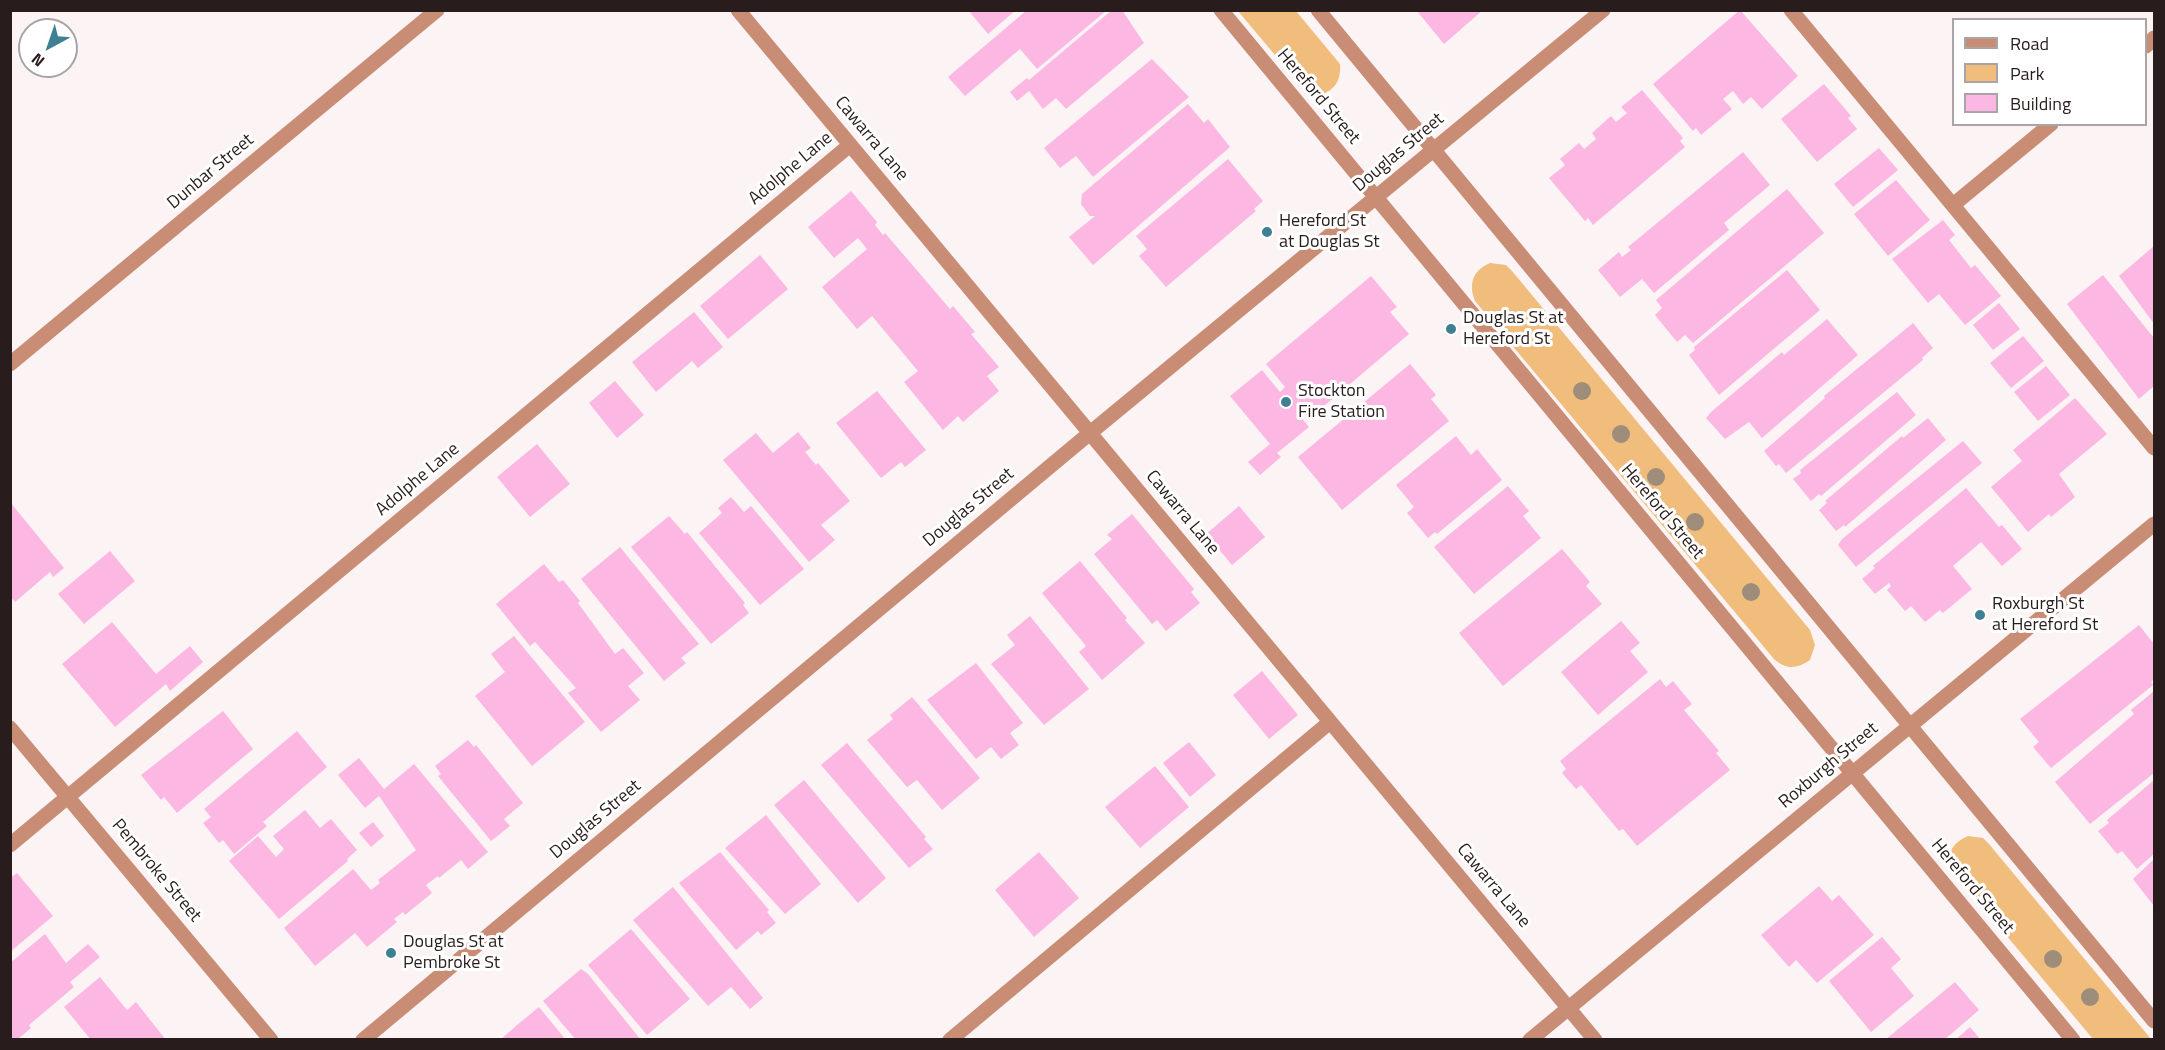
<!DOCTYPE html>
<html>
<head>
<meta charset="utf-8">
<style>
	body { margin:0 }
	#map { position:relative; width:2165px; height:1050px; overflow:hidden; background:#fcf4f4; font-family:"Titillium Web",sans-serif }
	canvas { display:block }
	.frame { position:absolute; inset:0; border:12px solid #291c1d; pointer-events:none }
	.legend { position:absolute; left:1952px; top:18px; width:195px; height:108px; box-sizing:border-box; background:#fff; border:2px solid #a9a4a5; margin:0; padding:8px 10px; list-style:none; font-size:18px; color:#291c1d }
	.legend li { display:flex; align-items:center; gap:12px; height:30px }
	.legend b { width:30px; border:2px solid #a9a4a5 }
	.north { position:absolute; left:18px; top:18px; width:60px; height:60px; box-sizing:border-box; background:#fff; border:2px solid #a9a4a5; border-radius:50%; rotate:220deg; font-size:16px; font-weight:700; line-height:24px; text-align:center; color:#291c1d }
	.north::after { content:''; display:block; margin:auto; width:21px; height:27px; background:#3f7f93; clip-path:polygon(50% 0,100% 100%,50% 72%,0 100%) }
</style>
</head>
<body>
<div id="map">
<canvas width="2165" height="1050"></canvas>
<div class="frame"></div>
<ul class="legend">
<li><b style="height:8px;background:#c98d76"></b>Road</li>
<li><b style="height:16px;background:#f1bd7c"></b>Park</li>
<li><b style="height:16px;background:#fcb7e2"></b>Building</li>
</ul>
<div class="north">N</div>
</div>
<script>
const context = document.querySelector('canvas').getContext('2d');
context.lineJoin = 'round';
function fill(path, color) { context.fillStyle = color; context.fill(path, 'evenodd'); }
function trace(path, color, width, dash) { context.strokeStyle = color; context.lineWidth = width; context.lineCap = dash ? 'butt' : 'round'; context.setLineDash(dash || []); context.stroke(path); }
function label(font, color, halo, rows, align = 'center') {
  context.font = font + ' "Titillium Web",sans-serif'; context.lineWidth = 6; context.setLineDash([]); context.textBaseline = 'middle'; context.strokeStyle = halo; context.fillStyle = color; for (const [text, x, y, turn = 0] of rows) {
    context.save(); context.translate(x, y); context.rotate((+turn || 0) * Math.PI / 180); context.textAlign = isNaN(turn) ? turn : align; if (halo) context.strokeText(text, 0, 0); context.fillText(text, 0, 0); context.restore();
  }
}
fill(new Path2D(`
	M1238,11h58l44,53c1,16 -4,25 -19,31l-15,-3z
	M1490,263l16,2 6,6 298,359 5,15 -5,15c-13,9 -24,10 -36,-1l-299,-358c-7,-17 -2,-31 15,-38z
	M1968,836l15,2 6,6 162,195h-58l-139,-166c-10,-16 -3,-30 14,-37z`), '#f1bd7c');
fill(new Path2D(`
	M968,10h48l-28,24z
	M1027,10h80l-70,59 -17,-20 -55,47 -17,-19z
	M1112,10h10l22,33 -78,66 -10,-11 -13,11 -14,-18 -12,10 -7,-9 17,-14 2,2z
	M1416,10h67l-39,34z
	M1740,10l58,66 -36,33 -11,-12 -8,7 -10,-13 -10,8 9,10 -31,26 -5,-7 -3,3 -40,-47z
	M1152,59l37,38 -96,80 -17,-21 -16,12 -16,-20z
	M1824,84l27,32 -3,2 9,11 -40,33 -36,-43z
	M1642,90l41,48 -3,3 5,6 -92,78 -5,-7 -3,3 -36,-43 16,-13 -5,-6 19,-16 5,6 12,-10 -4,-6 19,-17 5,6 11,-9 -6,-6z
	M1188,104l16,19 4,-4 22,28 -137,118 -24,-28 26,-21h-5l-9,-12 1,-10z
	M1879,148l19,22 -45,37 -19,-23z
	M1743,152l27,33 -46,38 5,7 -75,63 -12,-14 -22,18 -22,-27 21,-18 3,5 9,-7 -3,-3z
	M1228,159l35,42 -9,8 2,2 -90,76 -27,-31 8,-7 -11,-13z
	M1896,180l34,40 -42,36 -34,-42z
	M1787,189l37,44 -131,110 -8,-8 -8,7 -22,-27 7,-7 -6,-8z
	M851,191l26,31 -2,3 8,10 2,-2 65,76 3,-3 22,26 -4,2 28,33 -12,9 12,15 -36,31 -5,-6 -15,14 -39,-48 14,-11 -46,-55 -15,13 -35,-42 45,-38 -9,-11 -24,20 -26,-31z
	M1943,220l12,15 -6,5 22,28 4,-3 26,31 -36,29 -26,-31 -11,9 -36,-44z
	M2154,246v78l-35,-48z
	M760,255l28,34 -60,50 -28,-33z
	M1787,270l33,40 -101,85 -30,-40 6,-5 -1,-3z
	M2103,275l51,63v48l-15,13 -72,-95z
	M1371,276l26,31 -7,5 19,22 -92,78 -4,-5 -12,10 8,10 -32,26 4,4 -21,18 -12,-13 22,-18 -40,-48 32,-26 18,22 5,-5 -19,-23z
	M1999,303l21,26 -27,21 -20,-25z
	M694,312l29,35 -25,21 -6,-7 -36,31 -24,-30z
	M1827,319l31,36 -96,83 -13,-16 -24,17 -19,-21 5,-6 71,-60 2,3z
	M1913,323l20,25 -11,10 1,2 -137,113 -7,-9 -3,2 -12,-15 61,-53 -1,-2z
	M2023,336l21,25 -33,27 -21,-25z
	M1410,364l26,31 -5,4 18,22 -107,89 -44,-53z
	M2046,366l24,29 -32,26 -24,-29z
	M615,381l29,34 -27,23 -28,-35z
	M877,391l49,59 -21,17 -4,-5 -20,16 -45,-55z
	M1897,392l19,23 -95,81 -2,-2 -8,7 -18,-22 8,-6 -1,-3z
	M2075,398l32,36 -48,40 16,23 -24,20 -2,-3 -21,18 -37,-45 31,-26 -9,-11z
	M1928,418l18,22 -101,87 -1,-2 -8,6 -17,-21 8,-7 -2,-2 77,-65 1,2z
	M798,432l13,16 -6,4 11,13 2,-2 32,38 -29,24 14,15 -26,22 -86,-102 33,-27 17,20z
	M1456,436l15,19 6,-6 25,31 -65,54 -2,-2 -7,6 -21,-25 7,-6 -18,-22z
	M1963,441l19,22 -126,104 -18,-22 4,-6z
	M537,444l33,40 -40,33 -33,-40z
	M1508,486l21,25 -6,5 18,22 -67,56 -40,-47z
	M1966,488l33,39 3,-2 20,24 -20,17 -21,-24 -28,24 19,23 -29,24 -3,-3 -15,12 -14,-16 -6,5 -18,-21 4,-4 -2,-3 -14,11 -13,-15 13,-11 -2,-2z
	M731,497l13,15 7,-6 53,63 -44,36 -61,-72 23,-20 -4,-5z
	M10,502l54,66 -11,9 -3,-5 -35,30 -5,-6z
	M1239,506l26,31 -33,28 -26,-31z
	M1132,514l62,75 -3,3 9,11 -34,28 -9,-11 -5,4 -58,-70 18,-15 -5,-4z
	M669,516l16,18 2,-2 58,71 -2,2 6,8 -38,31 -80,-97z
	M620,547l79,97 -18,14 5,5 -22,18 -83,-102z
	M1562,549l28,33 -4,4 16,18 -99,82 -44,-53z
	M110,551l25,30 -51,43 -26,-30z
	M1080,561l47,57 -2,2 20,23 -43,37 -23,-28 7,-6 -44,-53z
	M544,564l15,18 4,-2 17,21 -2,2 37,51 8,-6 21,25 -16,13 12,14 -39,32 -33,-39 8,-5 -41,-46 -5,4 -34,-42z
	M1030,616l59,73 -45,36 -53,-61 24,-19 -8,-10z
	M1621,621l19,22 -10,8 18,21 -50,43 -37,-43z
	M112,622l44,52 34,-28 13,16 -33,29 -4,-7 -51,43 -53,-63z
	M2139,625l15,19v35l-3,3 2,3 -102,83 -18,-21 6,-5 -19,-23z
	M514,636l71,86 -53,44 -57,-70 30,-24 -14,-18z
	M976,663l47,60 -13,10 9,12 -18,14 -10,-12 -15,12 -49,-59z
	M1262,671l36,44 -29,24 -36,-44z
	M1660,679l6,8 7,-6 19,23 -8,6 35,41 -3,2 14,17 -93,76 -14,-17 -4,2 -38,-46 -5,4 -14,-16 4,-4 -6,-8z
	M2154,691v82l-64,51 -35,-42 79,-68 -3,-4z
	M912,697l68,81 -38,32 -25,-30 -10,7 -40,-47 26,-21 -3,-4z
	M223,711l30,38 -76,64 -13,-16 -3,3 -20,-25z
	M297,731l30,36 -64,55 4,4 -33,28 -11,-14 -4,3 -16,-20 8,-6 -7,-8z
	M468,740l6,7 2,-2 47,58 -19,16 6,7 -19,15 -53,-65 3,-2 -6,-8z
	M1189,742l27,33 -26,22 -27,-34z
	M847,743l79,94 -2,2 9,10 -24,19 -88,-103z
	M359,758l25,31 30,-25 74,88 -20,17 -7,-9 -22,18 -1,-2 -12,9 6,8 -27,22 -2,-3 -9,7 3,3 -30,25 -12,-14 -40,33 -31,-38 69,-59 18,21 9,-7 -2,-3 38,-30 -37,-54 -14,12 -27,-33z
	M1155,766l34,41 -49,41 -35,-41z
	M804,780l82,98 -28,25 -84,-98z
	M2154,780v74l-17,15 -15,-18 -5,3 -19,-23 11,-8 -2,-3z
	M305,810l15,18 11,-9 26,31 -10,9 1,2 -69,58 -50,-58 29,-25 18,21 8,-8 -11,-13z
	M766,815l55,69 -36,30 -60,-66z
	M373,822l11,14 -13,11 -12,-14z
	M720,852l49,58 -2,2 9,11 -15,12 -3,-4 -22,19 -57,-67z
	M1039,852l40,46 -45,39 -39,-47z
	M2154,859v47l-21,-27z
	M17,873l36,43 -43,36v-74z
	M1819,886l13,15 7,-6 35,40 -57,48 -21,-23 -7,7 -28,-32z
	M673,887l90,111 -13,11 -19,-22 -23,19 -75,-86z
	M631,929l59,70 -43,36 -59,-70z
	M45,934l21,29 22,-19 12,13 -30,25 4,5 -45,38 2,3 -14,12h-7v-77z
	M1882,937l19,22 -10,9 23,28 -43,36 -42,-51z
	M581,969l7,5 53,66h-65l-33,-39z
	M100,977l27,33 9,-8 30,38h-75l-27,-33z
	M1955,982l24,28 -35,30h-59z
	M539,1007l27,33h-66l17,-15z
	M1970,1027l11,13h-26z`), '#fcb7e2');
trace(new Path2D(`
	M738,10l857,1030
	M1221,10l852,1030
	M1318,10l836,1011
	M1791,10l363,438
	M2146,46l8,-8
	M1953,205l98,-81
	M10,364l427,-354
	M10,728l261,312
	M10,845l840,-700
	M363,1040l727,-607 513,-423
	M950,1040l380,-318
	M1530,1040l624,-516`), '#c98d76', 15);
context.fillStyle = '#9e8d7b';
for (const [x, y] of [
	[1582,391],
	[1621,434],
	[1656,477],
	[1695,522],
	[1751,592],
	[2053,959],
	[2090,997]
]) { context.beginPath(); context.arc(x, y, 9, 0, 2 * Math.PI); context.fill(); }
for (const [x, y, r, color] of [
	[1267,232,6,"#3f7f93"],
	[1451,329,6,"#3f7f93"],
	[1286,402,6,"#3f7f93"],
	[1980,615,6,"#3f7f93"],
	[391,953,6,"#3f7f93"]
]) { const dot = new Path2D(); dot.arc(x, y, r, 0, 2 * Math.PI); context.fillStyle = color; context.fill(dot); trace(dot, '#fff', 2); }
label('18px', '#291c1d', '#fff', [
	["Hereford Street",1318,97,50],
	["Cawarra Lane",871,139,50],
	["Douglas Street",1399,153,-40],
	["Adolphe Lane",791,169,-40],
	["Dunbar Street",211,172,-40],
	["Adolphe Lane",418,480,-40],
	["Douglas Street",969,508,-40],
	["Hereford Street",1662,512,50],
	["Cawarra Lane",1182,513,50],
	["Roxburgh Street",1829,766,-40],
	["Douglas Street",596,820,-40],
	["Pembroke Street",156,871,50],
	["Cawarra Lane",1493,886,50],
	["Hereford Street",1972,887,50]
]);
label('18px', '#291c1d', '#fff', [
	["Hereford St",1279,222],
	["at Douglas St",1279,243],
	["Douglas St at",1463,319],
	["Hereford St",1463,340],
	["Stockton",1298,392],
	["Fire Station",1298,413],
	["Roxburgh St",1992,605],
	["at Hereford St",1992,626],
	["Douglas St at",403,943],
	["Pembroke St",403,964]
], 'left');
</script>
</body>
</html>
